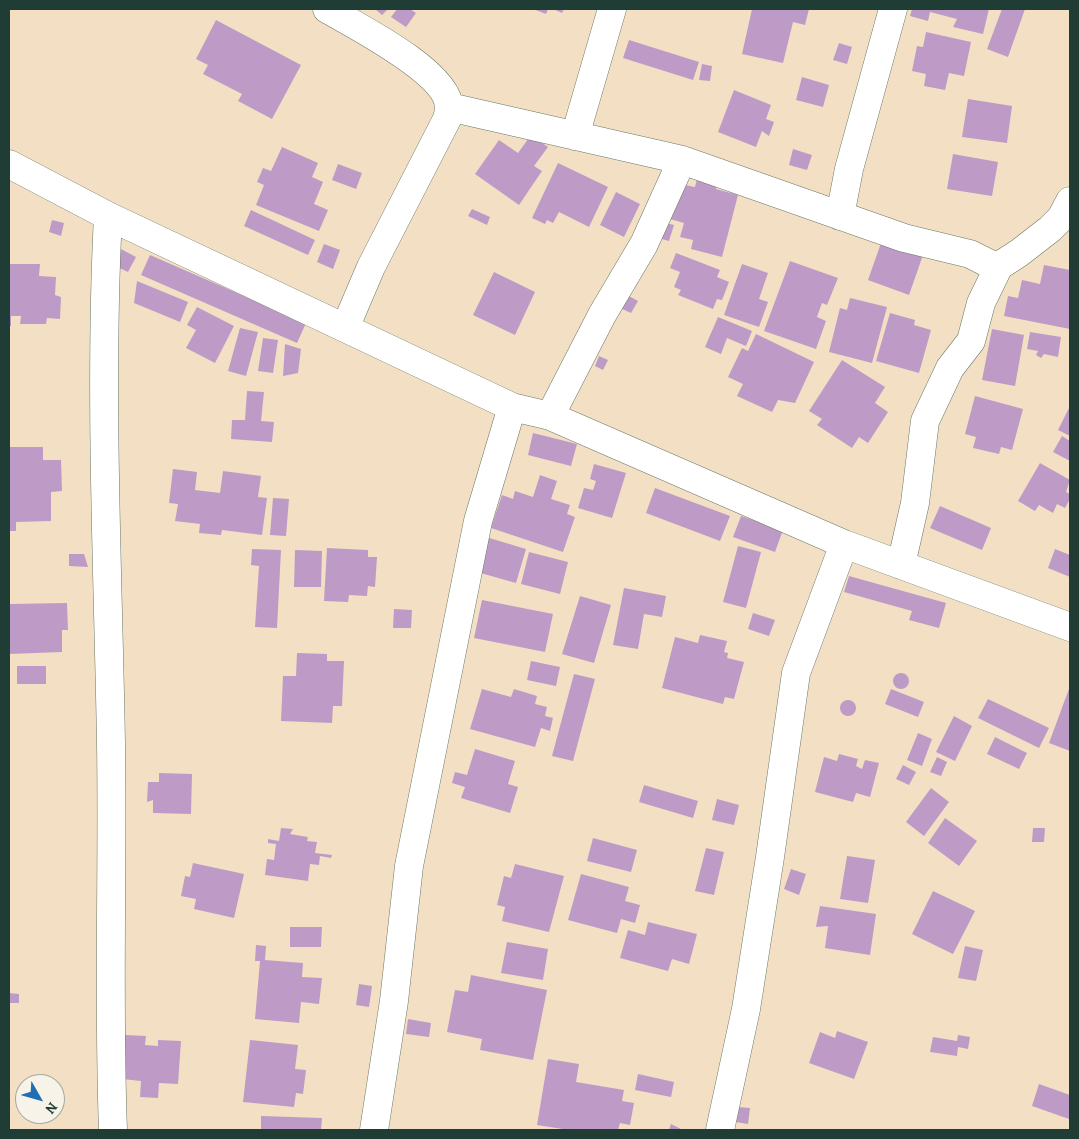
<!DOCTYPE html>
<html>
<head>
<meta charset="utf-8">
<style>
	body { margin:0 }
	#map { position:relative; width:1079px; height:1139px; overflow:hidden; background:#f3e0c4; font-family:Alegreya,serif }
	canvas { display:block }
	.frame { position:absolute; inset:0; border:10px solid #1f3d34; pointer-events:none }
	.north { position:absolute; left:15px; top:1074px; width:50px; height:50px; box-sizing:border-box; background:#f7f3e8; border:1px solid #a1aaa0; border-radius:50%; rotate:128deg; font-size:14px; font-weight:700; line-height:20px; text-align:center; color:#1f3d34 }
	.north::after { content:''; display:block; margin:auto; width:18px; height:22px; background:#1f6fb2; clip-path:polygon(50% 0,100% 100%,50% 72%,0 100%) }
</style>
</head>
<body>
<div id="map">
<canvas width="1079" height="1139"></canvas>
<div class="frame"></div>
<div class="north">N</div>
</div>
<script>
const context = document.querySelector('canvas').getContext('2d');
context.lineJoin = 'round';
function fill(path, color) { context.fillStyle = color; context.fill(path, 'evenodd'); }
function trace(path, color, width, dash) { context.strokeStyle = color; context.lineWidth = width; context.lineCap = dash ? 'butt' : 'round'; context.setLineDash(dash || []); context.stroke(path); }
fill(new Path2D(`
	M375,9h13l-6,6z
	M397,9h13l6,4 -10,14 -15,-10z
	M533,9h15l-2,5z
	M553,9h11l-2,4z
	M752,9h57l-4,16 -12,-3 -10,41 -41,-9z
	M912,9h77l-6,25 -30,-7 4,-8 -27,-7 -2,9 -18,-5z
	M1002,9h23l-17,48 -21,-8z
	M216,20l85,45 -29,54 -34,-18 4,-7 -39,-20 5,-9 -12,-6z
	M926,32l45,10 -7,34 -15,-3 -4,17 -21,-4 2,-12 -14,-3 5,-25 6,1z
	M629,40l70,22 -6,18 -70,-22z
	M839,43l13,4 -5,17 -14,-4z
	M702,64l10,2 -2,15 -11,-1z
	M802,77l27,8 -6,22 -27,-7z
	M734,90l37,15 -5,14 8,3 -5,14 -7,-5 -6,16 -38,-15z
	M968,99l44,7 -5,37 -45,-6z
	M531,135l17,12 -14,19 8,5 -23,34 -44,-31 24,-34 19,13z
	M282,147l36,16 -6,14 11,5 -9,22 14,6 -9,21 -63,-26 8,-20 -7,-3 6,-14 8,3z
	M793,149l19,6 -5,15 -18,-5z
	M953,154l45,8 -6,34 -45,-7z
	M558,163l50,24 -19,40 -30,-15 -6,11 -6,-3 -2,4 -13,-6z
	M338,164l24,9 -6,16 -24,-9z
	M697,179l20,5 -1,5 22,6 -16,62 -31,-8 2,-9 -13,-3 4,-14 -14,-4 10,-35 15,3z
	M616,192l24,12 -16,33 -24,-12z
	M472,209l18,8 -3,8 -19,-9z
	M251,210l64,30 -7,15 -64,-29z
	M52,220l12,3 -3,13 -12,-4z
	M662,222l12,3 -5,16 -11,-3z
	M882,240l41,15 -14,40 -41,-15z
	M324,244l16,6 -7,19 -16,-7z
	M121,249l15,8 -8,15 -15,-7z
	M676,253l44,17 -3,7 12,5 -7,18 -5,-1 -4,10 -35,-14 3,-5 -7,-3 6,-15 -10,-4z
	M150,255l156,68 -9,20 -156,-68z
	M790,261l48,17 -11,27 -5,-2 -5,14 9,4 -10,28 -52,-18z
	M9,264h31l-1,12 17,1 -1,18 6,2 -1,22 -13,-1 -1,6h-26l1,-8h-10v10h-2z
	M742,264l26,9 -9,26 9,3 -9,25 -35,-12z
	M1044,265l26,5v59l-66,-13 4,-20 10,2 4,-18 18,4z
	M494,272l41,20 -20,43 -42,-20z
	M137,281l51,21 -8,20 -46,-19z
	M627,295l11,6 -7,12 -11,-5z
	M850,298l37,9 -15,56 -43,-11 11,-44 7,2z
	M197,307l37,19 -19,37 -29,-15 10,-18 -9,-5z
	M890,313l25,7 -1,5 17,5 -12,43 -43,-12z
	M718,317l34,14 -6,15 -19,-8 -6,16 -16,-7z
	M240,328l18,4 -12,44 -18,-5z
	M992,329l32,6 -9,51 -33,-6z
	M1030,332l31,5 -3,20 -14,-3 -3,4 -5,-3 2,-4 -11,-2z
	M756,334l58,28 -19,41 -17,-3 -6,12 -35,-16 6,-12 -15,-7 14,-29 6,3z
	M263,338l15,2 -5,33 -15,-2z
	M285,344l16,5 -3,24 -15,3z
	M599,356l9,4 -5,10 -8,-4z
	M842,360l43,27 -10,16 13,9 -20,31 -9,-6 -7,11 -35,-23 5,-6 -13,-8z
	M247,391l17,1 -3,29 13,1 -2,20 -41,-3 1,-19h13z
	M975,396l48,13 -11,41 -11,-3 -2,7 -26,-6 3,-11 -11,-3z
	M1070,406v30l-12,-6z
	M533,433l44,11 -6,22 -43,-11z
	M1062,436l8,5v20l-17,-9z
	M9,447h34v13h18l1,31 -11,1v29l-35,1v9h-7z
	M1040,463l30,17 -4,12 4,2v5l-5,9 -8,-4 -4,9 -14,-8 -4,6 -17,-10z
	M594,464l32,9 -14,45 -34,-10 6,-20 9,2 3,-9 -6,-2z
	M173,469l24,3 -2,18 25,3 3,-22 38,5 -3,21 9,1 -5,37 -40,-5 -1,5 -22,-2 1,-9 -25,-3 3,-17 -9,-1z
	M540,475l17,6 -6,18 19,6 -3,9 8,3 -12,35 -72,-24 11,-33 11,4 2,-8 18,6z
	M655,488l75,28 -10,25 -74,-28z
	M273,498l16,1 -3,37 -16,-1z
	M940,506l51,22 -9,22 -52,-22z
	M741,516l42,14 -8,22 -42,-15z
	M486,537l40,12 -10,34 -39,-11z
	M738,546l23,6 -15,56 -23,-6z
	M327,548l41,2v7h9l-2,30 -7,-1 -1,10 -18,-1 -1,7 -24,-1z
	M252,549l29,1 -4,78 -22,-1 4,-61 -8,-1z
	M1055,549l15,6v22l-22,-9z
	M295,550l27,1 -1,36h-27z
	M529,552l39,10 -8,32 -39,-10z
	M69,554h15l4,13 -19,-1z
	M849,576l97,27 -7,25 -30,-8 3,-9 -68,-19z
	M624,588l42,8 -4,21 -18,-3 -6,35 -25,-4z
	M580,596l31,9 -17,58 -32,-9z
	M482,600l71,14 -8,38 -71,-14z
	M67,603l1,27h-6v22l-53,2v-50z
	M394,609l18,1 -1,18h-18z
	M753,613l22,7 -6,16 -21,-7z
	M700,635l27,6 -3,11 4,1 -1,5 17,4 -10,37 -9,-2 -2,7 -61,-16 13,-51 23,6z
	M297,653l30,1v7h17l-2,45h-9l-1,17 -51,-2 2,-45h13z
	M531,661l29,6 -4,19 -29,-6z
	M17,666h29v18h-29z
	M893 681a8 8 0 1 1 16 0a8 8 0 1 1-16 0Z
	M574,674l21,5 -22,82 -21,-5z
	M1070,686v65l-21,-8z
	M482,689l29,8 3,-8 23,7 -2,8 12,3 -2,9 8,2 -3,13 -9,-3 -6,19 -65,-18z
	M891,689l33,13 -6,15 -33,-13z
	M988,699l61,29 -10,20 -61,-30z
	M840 708a8 8 0 1 1 16 0a8 8 0 1 1-16 0Z
	M954,716l18,10 -17,35 -19,-9z
	M918,733l14,6 -10,27 -15,-6z
	M995,737l32,16 -8,16 -32,-15z
	M475,749l40,12 -7,23 10,3 -8,26 -49,-15 4,-11 -13,-4 3,-11 12,3z
	M839,754l19,5 -2,7 6,3 3,-9 14,3 -9,34 -14,-4 -3,9 -38,-10 9,-35 13,4z
	M937,757l10,5 -6,14 -11,-4z
	M903,765l13,7 -7,13 -13,-6z
	M159,773l33,1 -1,40 -38,-1v-13l-6,2 1,-20h11z
	M644,785l54,16 -5,17 -54,-16z
	M931,788l18,14 -25,34 -18,-14z
	M717,799l22,6 -5,20 -22,-5z
	M945,818l32,23 -18,25 -31,-23z
	M281,828l12,1 -3,5 18,3 -1,4 10,1 -2,11 17,2 -1,3 -11,-2 -1,9 -9,-1 -2,17 -43,-6 2,-16 7,1 2,-16 -8,-1v-4l11,2z
	M1033,828h12l-1,14h-12z
	M593,838l44,12 -6,22 -44,-11z
	M706,848l18,4 -10,43 -19,-4z
	M847,856l28,4 -7,43 -28,-4z
	M193,863l51,11 -10,44 -40,-9 2,-10 -15,-3 4,-20 5,1z
	M515,864l49,12 -15,56 -47,-11 3,-14 -8,-2 7,-29 7,2z
	M791,869l15,5 -7,21 -15,-6z
	M581,874l48,13 -4,14 15,4 -5,18 -14,-4 -4,14 -49,-13z
	M933,891l42,20 -22,43 -41,-20z
	M820,906l56,8 -6,41 -45,-7 3,-22 -12,1z
	M648,922l49,12 -8,30 -17,-5 -4,12 -48,-13 8,-28 17,5z
	M290,927h32l-1,20h-31z
	M507,942l41,7 -5,31 -42,-7z
	M256,945l10,1 -1,14 38,3 -1,14 20,1 -3,26 -18,-2 -2,21 -44,-4 5,-58h-5z
	M965,946l18,4 -7,31 -18,-3z
	M471,975l76,15 -14,70 -53,-10 2,-11 -35,-7 8,-42 13,2z
	M359,984l13,2 -3,21 -13,-2z
	M9,993l10,1v9h-10z
	M408,1019l23,4 -2,14 -23,-3z
	M837,1031l31,11 -14,37 -45,-16 11,-31 15,6z
	M125,1035l21,1 -1,9 13,1v-6l23,1 -3,43 -19,-1 -1,15 -18,-1 1,-16 -19,-2z
	M958,1035l12,2 -2,12 -10,-2 -1,9 -27,-4 3,-15 24,4z
	M250,1040l48,5 -3,24 11,1 -3,24 -7,-1 -2,14 -51,-5z
	M548,1059l31,5 -3,18 48,8 -2,11 12,2 -4,22 -10,-2 -2,7h-49l-32,-5z
	M638,1074l36,8 -3,15 -36,-7z
	M1039,1084l31,11 -1,24 -37,-13z
	M738,1107l12,1 -2,16 -12,-2z
	M261,1116l61,2 -1,12h-60z
	M671,1124l12,6h-14z`), '#bd9bc6');
const minor = new Path2D(`
	M327,9c29,17 121,63 122,98 0,4 -1,8 -2,12l-76,148 -26,61
	M449,107l233,53
	M575,136l37,-127
	M9,164l99,52 404,191 38,9 294,128 226,83
	M108,216c-9,176 0,353 3,528 2,129 -3,258 2,386
	M840,216l9,-47 44,-160
	M550,416l52,-101 42,-71 38,-84 222,78 66,16 20,10 9,2
	M901,565l14,-62 10,-82 25,-53 21,-27 10,-38 18,-37 20,-13 31,-24 11,-11 9,-17
	M374,1130l20,-129 15,-135 69,-345 34,-114
	M720,1130l26,-121 24,-152 26,-184 48,-129`);
trace(minor, '#697666', 29);
trace(minor, '#fff', 28);
</script>
</body>
</html>
